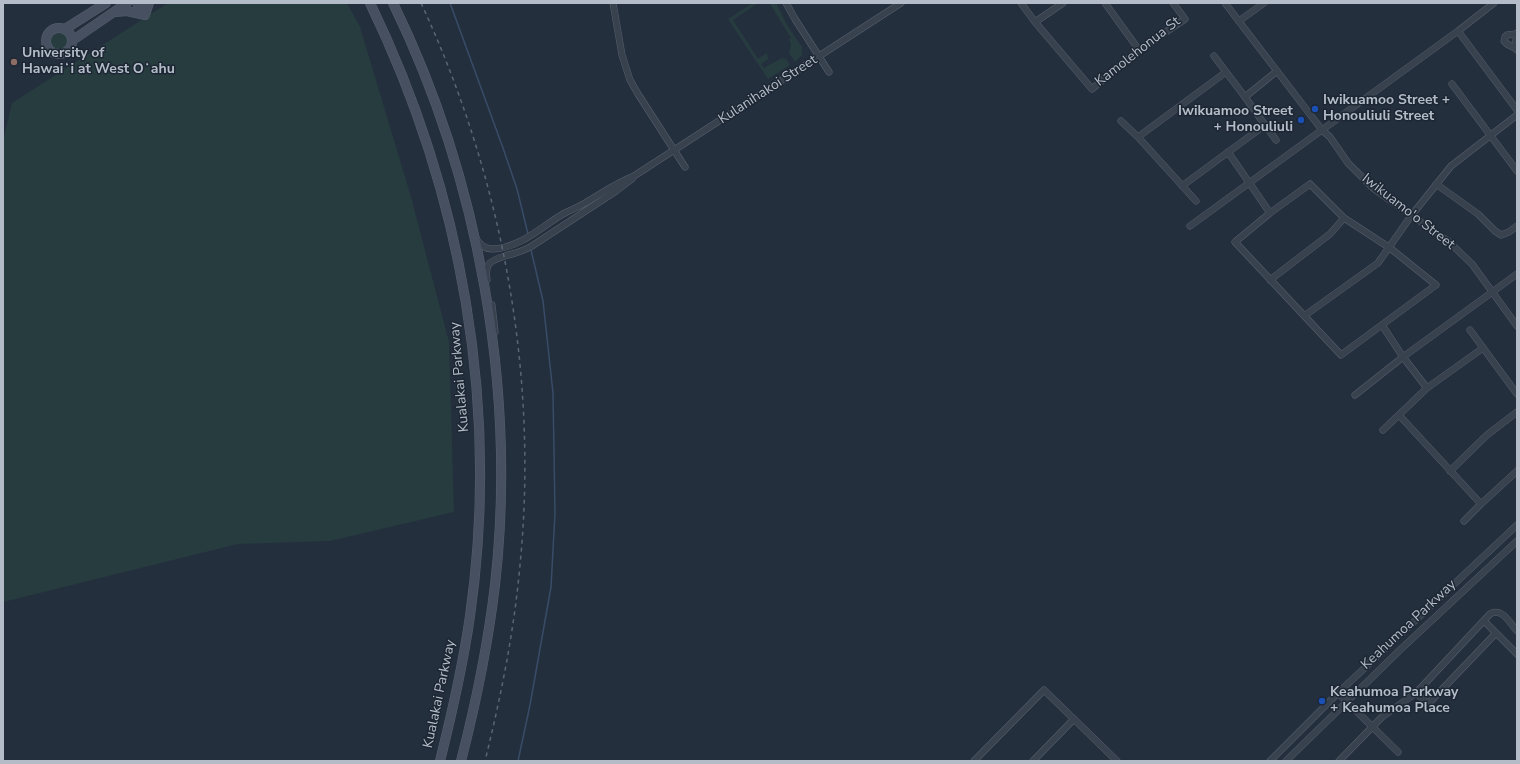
<!DOCTYPE html>
<html>
<head>
<meta charset="utf-8">
<style>
	body { margin:0 }
	#map { position:relative; width:1520px; height:764px; overflow:hidden; background:#242f3e; font-family:"Nunito Sans",sans-serif }
	canvas { display:block }
	.frame { position:absolute; inset:0; border:4px solid #b4bcc9; pointer-events:none }
</style>
</head>
<body>
<div id="map">
<canvas width="1520" height="764"></canvas>
<div class="frame"></div>
</div>
<script>
const context = document.querySelector('canvas').getContext('2d');
context.lineJoin = 'round';
function fill(path, color) { context.fillStyle = color; context.fill(path, 'evenodd'); }
function trace(path, color, width, dash) { context.strokeStyle = color; context.lineWidth = width; context.lineCap = dash ? 'butt' : 'round'; context.setLineDash(dash || []); context.stroke(path); }
function label(font, color, halo, rows, align = 'center') {
  context.font = font + ' "Nunito Sans",sans-serif'; context.lineWidth = 3; context.setLineDash([]); context.textBaseline = 'middle'; context.strokeStyle = halo; context.fillStyle = color; for (const [text, x, y, turn = 0] of rows) {
    context.save(); context.translate(x, y); context.rotate((+turn || 0) * Math.PI / 180); context.textAlign = isNaN(turn) ? turn : align; if (halo) context.strokeText(text, 0, 0); context.fillText(text, 0, 0); context.restore();
  }
}
fill(new Path2D(`
	M168,3h179l13,24 51,170 38,145 5,170 -124,29 -92,3 -235,58v-461l9,-38z
	M753,3h5l-25,17 25,39 9,-6 1,6 -7,5 3,4 18,-10 4,1 4,6 -22,14 -40,-60z
	M771,3h5l11,22 15,22v8l-7,7 -6,-9 2,-8 -2,-6 2,-1 -21,-34z
	M48 42a11 11 0 1 1 22 0a11 11 0 1 1-22 0Z`), '#263c3f');
trace(new Path2D(`
	M450,3l53,145 14,41 11,45
	M518,761l12,-56 21,-118 4,-74 -2,-120 -10,-92 -12,-51`), '#394c67', 1.5);
const minor = new Path2D(`
	M613,3l9,52 8,25 8,14 47,73
	M786,3l9,16 34,53
	M1021,3l14,19 57,67 47,-39 46,-31 -12,-16
	M1105,3l34,47
	M1225,3l97,127 8,7 18,26 26,26 74,52 24,23 45,62
	M1239,21l25,-18
	M1035,22l28,-19
	M1458,31l36,-28
	M1515,48l-8,-4 -3,-3 1,-4 2,-2 9,-1
	M1517,50l-2,-2 2,-15
	M1214,56l31,41 32,-26
	M1452,84l65,87
	M1245,97l20,28
	M1121,121l17,16 88,-65
	M1138,137l58,64
	M1228,152l42,61
	M1310,184l34,34 46,30 46,37 -95,70 -106,-113 35,-29z
	M1436,184l42,30 17,17 6,4 8,-3 8,-6
	M1182,186l83,-61 11,15
	M1190,226l268,-195 59,79
	M475,237c4,7 10,12 17,12 27,0 50,-23 71,-35 8,-4 15,-7 22,-11 17,-10 31,-20 49,-27l267,-173
	M487,280c-3,-19 6,-20 21,-25 9,-2 17,-5 24,-9l84,-55 16,-12
	M1270,280l60,-46 14,-16
	M492,305l3,27
	M1304,316l74,-53 33,-47 40,-50 66,-51
	M1382,325l21,32 24,31
	M1470,330l47,64
	M1355,395l48,-38 114,-83
	M1399,415l82,89 -17,17
	M1383,430l44,-42 56,-40
	M1450,471l37,-36 30,-23
	M1481,504l36,-33
	M1484,621l33,33
	M1338,693l60,59
	M1416,693l10,9 5,-1 65,-68
	M974,761l70,-71 73,71
	M1033,761l41,-42
	M1270,761l68,-68 179,-168
	M1286,761l115,-112 116,-108
	M1339,761l43,-44 34,-24 74,-79c12,-7 20,9 27,17`);
const secondary = new Path2D(`
	M137,3l8,12
	M370,3c92,190 130,403 100,613 -7,49 -18,97 -30,145
	M393,3c86,176 124,387 102,582 -7,59 -19,118 -34,176
	M115,12l12,-1 18,4
	M145,15l4,-12
	M46 41a13 13 0 1 1 26 0a13 13 0 1 1-26 0Z
	M65,29l41,-26
	M73,40l54,-37`);
trace(minor, '#565f6c', 7);
trace(secondary, '#565f6c', 10);
trace(minor, '#38414e', 6);
trace(secondary, '#465061', 9);
trace(new Path2D(`
	M421,3c81,174 118,371 99,562 -6,67 -19,131 -35,196`), '#5a6575', 1.5, [4, 4]);
for (const [x, y, r, color] of [
	[14,62,4,"#8d6e63"],
	[1315,109,4,"#1a4fb4"],
	[1301,120,4,"#1a4fb4"],
	[1322,701,4,"#1a4fb4"]
]) { const dot = new Path2D(); dot.arc(x, y, r, 0, 2 * Math.PI); context.fillStyle = color; context.fill(dot); trace(dot, '#1d2633', 1.5); }
label('14px', '#b4bcc9', '#1d2633', [
	["Kamolehonua St",1138,52,-38],
	["Kulanihakoi Street",768,90,-33],
	["Iwikuamo'o Street",1408,212,38],
	["Kualakai Parkway",460,377,-95],
	["Keahumoa Parkway",1409,625,-43],
	["Kualakai Parkway",440,694,-78]
]);
label('bold 14px', '#b4bcc9', '#1d2633', [
	["University of",22,54],
	["Hawaiʻi at West Oʻahu",22,70],
	["Iwikuamoo Street +",1323,101],
	["Honouliuli Street",1323,117],
	["Iwikuamoo Street",1293,112,"right"],
	["+ Honouliuli",1293,128,"right"],
	["Keahumoa Parkway",1330,693],
	["+ Keahumoa Place",1330,709]
], 'left');
</script>
</body>
</html>
